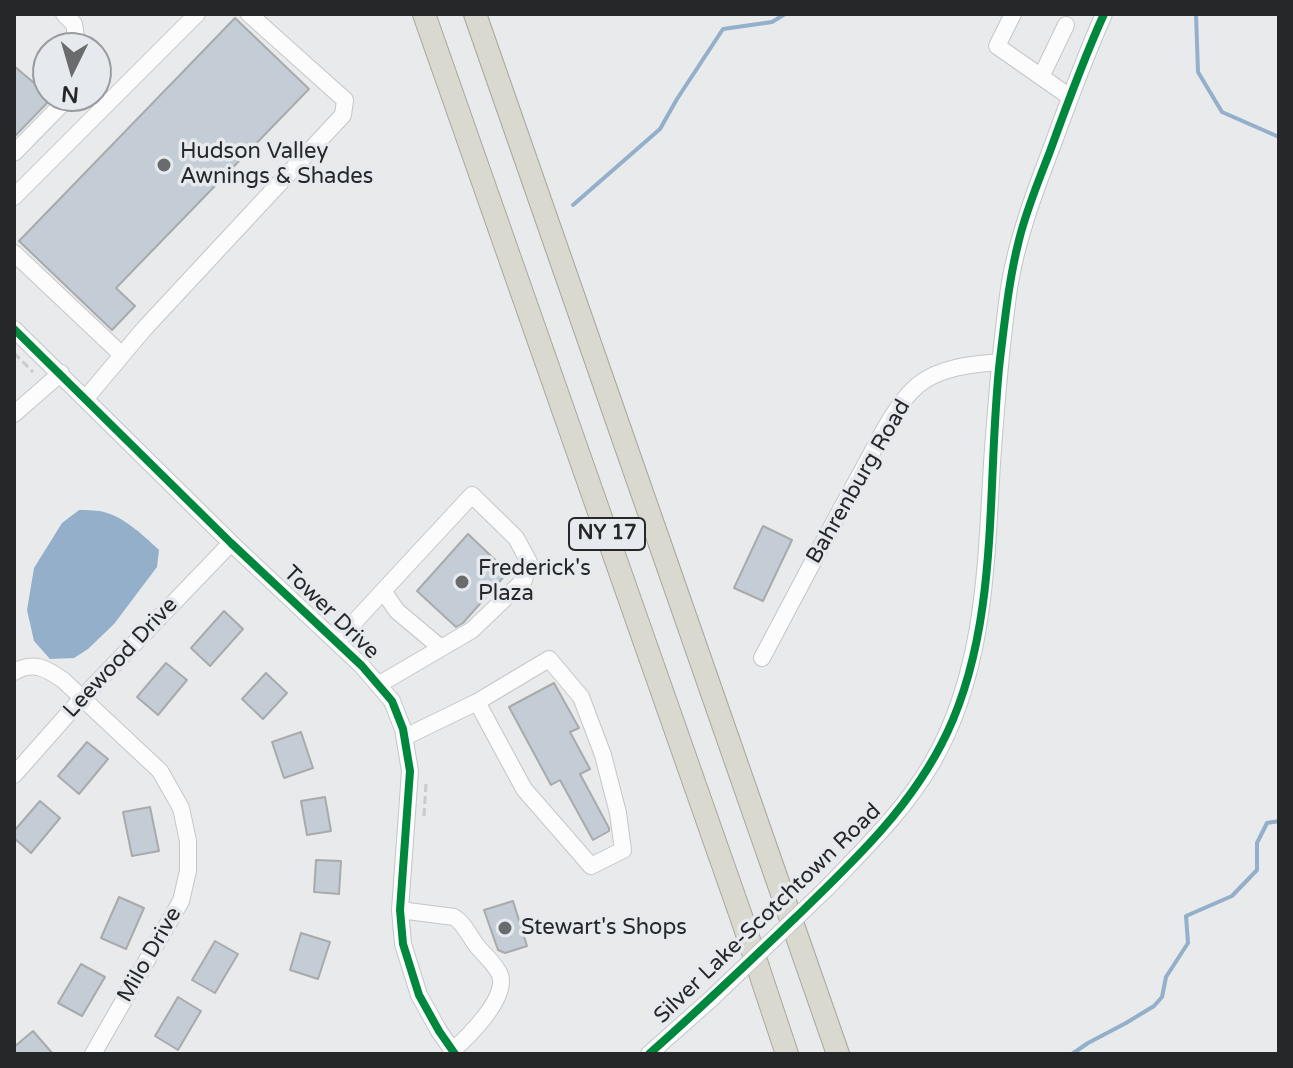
<!DOCTYPE html>
<html>
<head>
<meta charset="utf-8">
<style>
	body { margin:0 }
	#map { position:relative; width:1293px; height:1068px; overflow:hidden; background:#e8eaec; font-family:"Varela Round",sans-serif }
	canvas { display:block }
	.frame { position:absolute; inset:0; border:16px solid #262729; pointer-events:none }
	.north { position:absolute; left:32px; top:32px; width:80px; height:80px; box-sizing:border-box; background:#e6eaee; border:2px solid #999c9f; border-radius:50%; rotate:185deg; font-size:22px; font-weight:700; line-height:32px; text-align:center; color:#262729 }
	.north::after { content:''; display:block; margin:auto; width:28px; height:36px; background:#6a6b6d; clip-path:polygon(50% 0,100% 100%,50% 72%,0 100%) }
</style>
</head>
<body>
<div id="map">
<canvas width="1293" height="1068"></canvas>
<div class="frame"></div>
<div class="north">N</div>
</div>
<script>
const context = document.querySelector('canvas').getContext('2d');
context.lineJoin = 'round';
function fill(path, color) { context.fillStyle = color; context.fill(path, 'evenodd'); }
function trace(path, color, width, dash) { context.strokeStyle = color; context.lineWidth = width; context.lineCap = dash ? 'butt' : 'round'; context.setLineDash(dash || []); context.stroke(path); }
function label(font, color, halo, rows, align = 'center') {
  context.font = font + ' "Varela Round",sans-serif'; context.lineWidth = 7; context.setLineDash([]); context.textBaseline = 'middle'; context.strokeStyle = halo; context.fillStyle = color; for (const [text, x, y, turn = 0] of rows) {
    context.save(); context.translate(x, y); context.rotate((+turn || 0) * Math.PI / 180); context.textAlign = isNaN(turn) ? turn : align; if (halo) context.strokeText(text, 0, 0); context.fillText(text, 0, 0); context.restore();
  }
}
fill(new Path2D(`
	M79,510c6,0 13,0 20,1 22,3 44,24 60,39l-2,17 -43,57 -26,25 -14,9 -24,1 -16,-18 -7,-31 7,-42 28,-45z`), '#94afca');
trace(new Path2D(`
	M1196,14l2,58 24,40 57,25
	M573,205l87,-76 17,-30 46,-70 49,-7 13,-8
	M1072,1054l16,-11 38,-20 28,-17 8,-9 4,-20 22,-34 -2,-27 46,-20 25,-26v-27l10,-20 12,-2`), '#94afca', 4);
const building = new Path2D(`
	M235,18l74,71 -193,199 19,18 -23,24 -93,-89z
	M14,66l38,32 -38,39z
	M763,526l29,14 -29,61 -29,-13z
	M468,534l40,38 -45,51 -7,4 -39,-36z
	M224,611l19,18 -33,37 -19,-18z
	M166,663l21,17 -29,35 -21,-18z
	M266,673l21,20 -24,26 -21,-20z
	M554,683l25,45 -9,4 20,37 -10,5 29,54v3l-16,9 -33,-60 -9,5 -42,-78z
	M301,732l12,36 -29,10 -12,-36z
	M87,742l21,17 -29,35 -21,-18z
	M325,797l6,34 -24,4 -6,-34z
	M40,801l20,17 -29,35 -17,-15v-7z
	M150,807l9,44 -27,5 -9,-44z
	M316,860l25,1 -2,33 -25,-2z
	M119,897l25,11 -18,41 -25,-11z
	M513,901l14,45 -22,7 -7,-3 -14,-40z
	M301,933l29,9 -12,37 -28,-9z
	M215,941l23,13 -23,39 -23,-13z
	M81,964l24,13 -23,39 -24,-13z
	M178,997l23,14 -23,39 -23,-14z
	M33,1031l20,23h-39v-7z`);
fill(building, '#c4cdd5');
trace(building, '#a8aaac', 2);
const minor = new Path2D(`
	M64,14l10,10 4,24
	M1013,14l-16,32 73,51
	M1041,77l25,-52
	M14,153l56,-57
	M14,197l183,-183
	M14,253l108,102
	M14,329l217,214 131,123 30,35 11,28 7,42 -10,139 3,34 16,51 20,36 16,23
	M86,398l58,-69 199,-214 2,-15 -96,-86
	M14,414l47,-41
	M337,641l46,-50
	M762,658c33,-62 65,-124 99,-185 15,-27 34,-69 57,-88 22,-18 55,-21 82,-23
	M14,672c19,-11 32,-4 49,8l97,91 21,37 7,33v30l-7,30 -88,153
	M378,685l94,-55 52,-50 5,-18 -13,-24 -44,-43 -89,96 14,20 44,37
	M405,737l72,-35 47,87 67,77 32,-16 -5,-37 -15,-58 -22,-58 -32,-38 -72,43
	M14,775l69,-78 148,-154
	M827,888c38,-40 77,-77 105,-125 53,-92 54,-197 60,-300 4,-58 9,-117 17,-175 8,-50 26,-97 44,-144 16,-44 32,-87 51,-130
	M400,910l54,7c11,7 15,19 23,29 7,9 18,17 23,29 8,23 -32,62 -48,76
	M649,1054l62,-55`);
const highway = new Path2D(`
	M424,14l318,905 45,135
	M475,14l363,1040`);
trace(minor, '#c5c6c8', 18);
trace(highway, '#a8a79d', 24);
trace(new Path2D(`
	M14,353l19,19
	M424,816l2,-32`), '#cacbcb', 3, [8, 4]);
trace(minor, '#fcfcfc', 16);
trace(highway, '#dad9cf', 22);
const minorBridge = new Path2D(`
	M711,999l116,-111`);
trace(minorBridge, '#c5c6c8', 18, []);
trace(minorBridge, '#fcfcfc', 16);
trace(new Path2D(`
	M14,329l217,214 131,123 30,35 11,28 7,42 -10,139 3,34 16,51 20,36 16,23
	M649,1054c50,-44 98,-90 146,-136 58,-56 117,-111 152,-185 54,-114 39,-252 53,-374 5,-40 9,-80 19,-119 7,-29 19,-58 30,-86 17,-47 34,-94 55,-140`), '#00873e', 8);
for (const [x, y, r, color] of [
	[164,165,8,"#6a6b6d"],
	[462,582,8,"#6a6b6d"],
	[505,928,8,"#6a6b6d"]
]) { const dot = new Path2D(); dot.arc(x, y, r, 0, 2 * Math.PI); context.fillStyle = color; context.fill(dot); trace(dot, '#e6eaee', 3); }
for (const [x, y, w] of [
	[607,534,76]
]) { const box = new Path2D(); box.roundRect(x - w / 2, y - 16, w, 32, 6); context.fillStyle = '#e6eaee'; context.fill(box); trace(box, '#262729', 2); }
label('bold 20px', '#262729', null, [
	["NY 17",607,534]
]);
label('22px', '#262729', '#e6eaee', [
	["Hudson Valley",180,152],
	["Awnings & Shades",180,177],
	["Frederick's",478,569],
	["Plaza",478,594],
	["Stewart's Shops",521,928]
], 'left');
label('22px', '#262729', '#e6eaee', [
	["Bahrenburg Road",859,482,-60],
	["Tower Drive",331,613,44],
	["Leewood Drive",121,658,-47],
	["Silver Lake-Scotchtown Road",768,914,-44],
	["Milo Drive",150,955,-60]
]);
</script>
</body>
</html>
